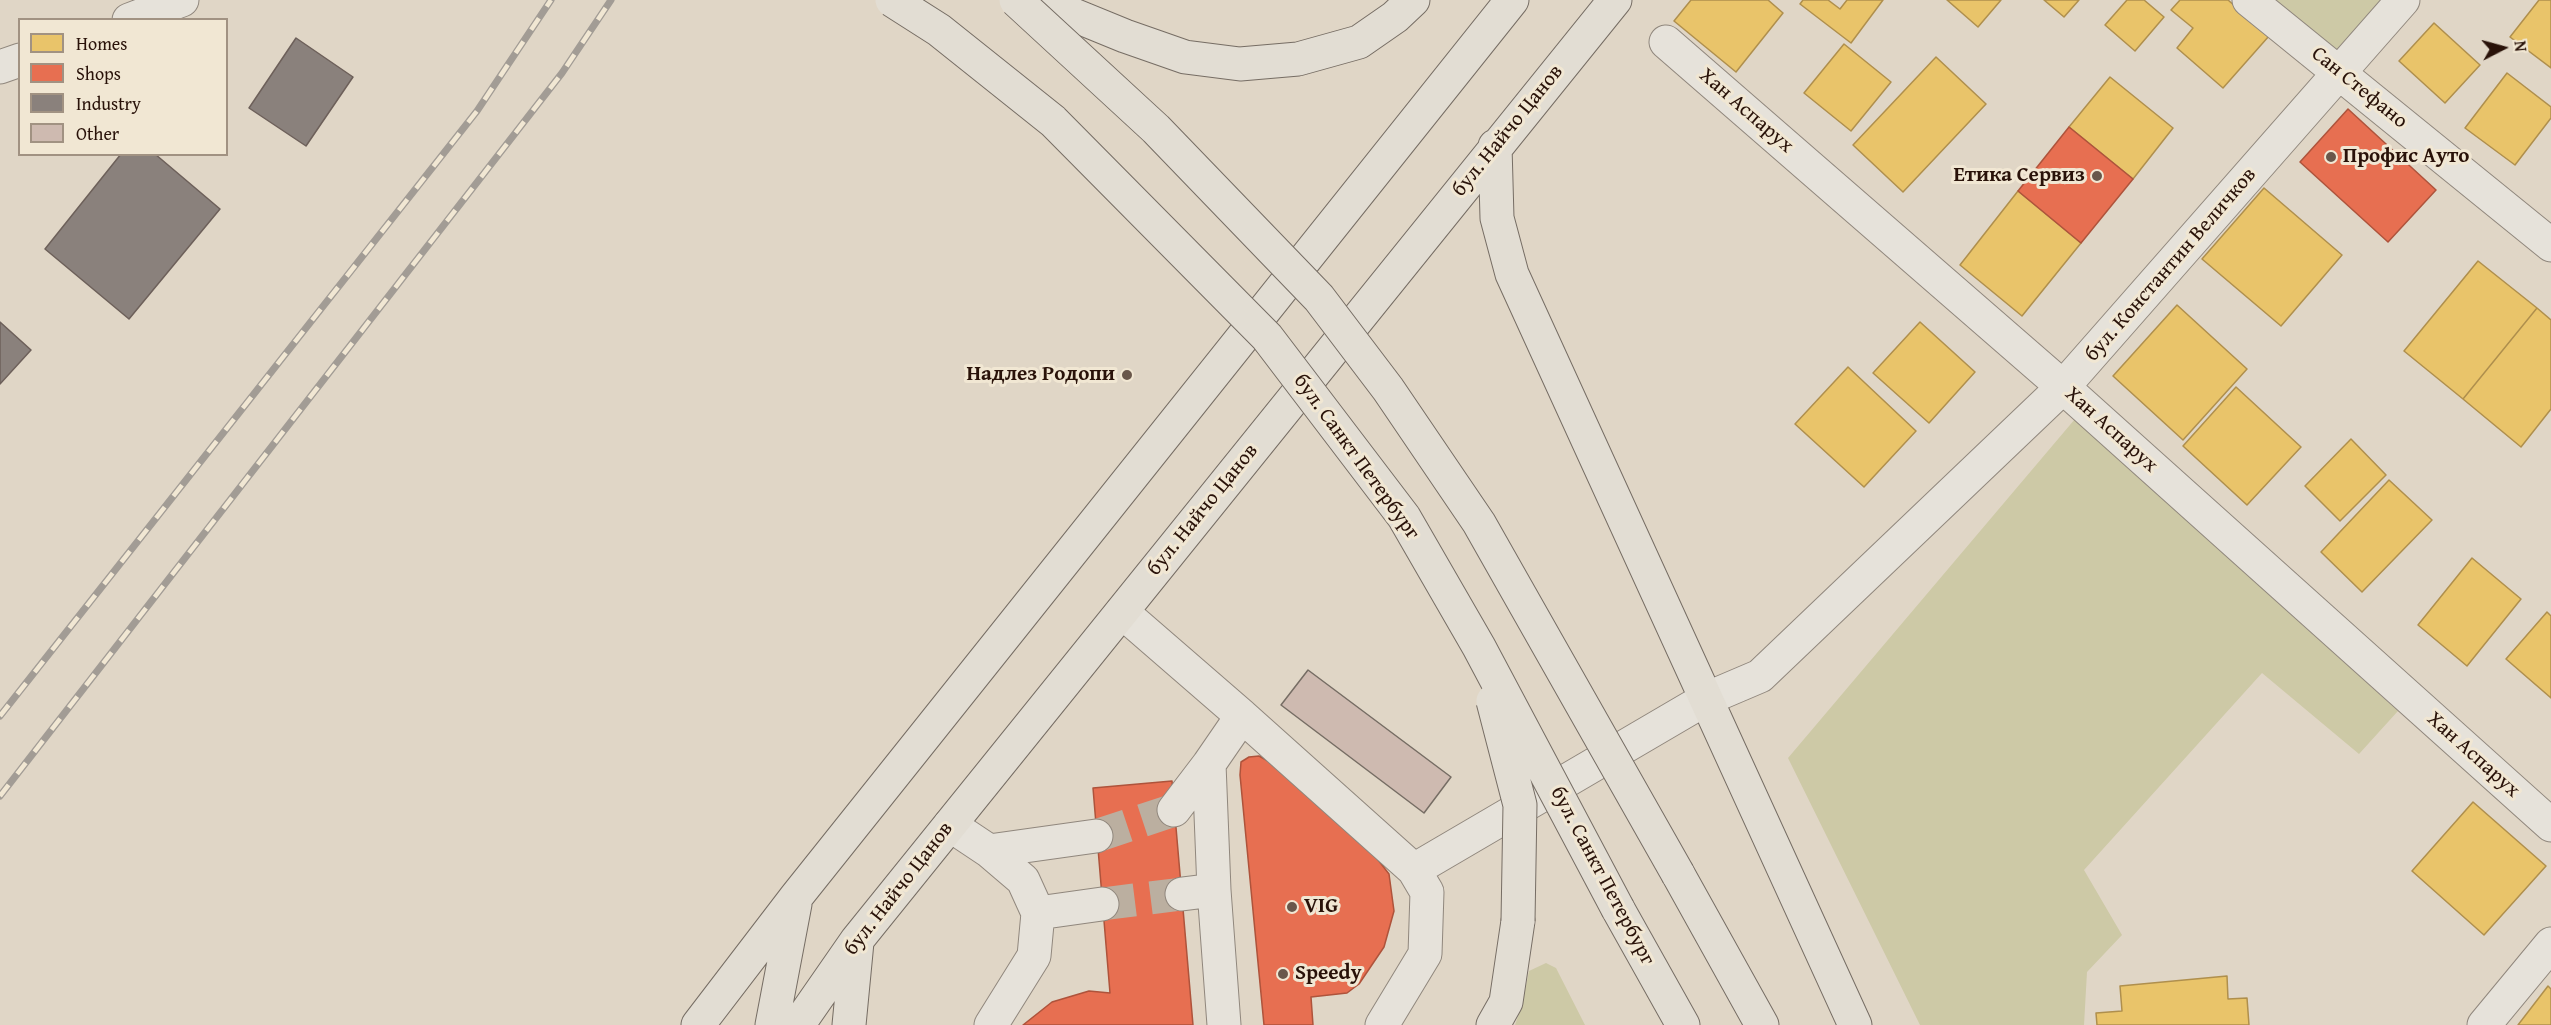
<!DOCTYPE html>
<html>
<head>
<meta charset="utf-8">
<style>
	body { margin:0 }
	#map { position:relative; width:2551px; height:1025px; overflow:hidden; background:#e0d6c6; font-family:"Gentium Book Plus",serif }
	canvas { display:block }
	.legend { position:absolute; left:18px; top:18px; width:210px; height:138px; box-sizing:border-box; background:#f1e7d3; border:2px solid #a19282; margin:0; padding:8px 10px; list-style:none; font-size:18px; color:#291209 }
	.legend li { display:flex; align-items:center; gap:12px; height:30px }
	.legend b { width:30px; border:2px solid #a19282 }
	.north { position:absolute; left:2473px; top:18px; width:60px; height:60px; -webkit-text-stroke:4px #f1e7d3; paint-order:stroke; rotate:84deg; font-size:16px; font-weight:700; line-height:24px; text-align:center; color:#291209 }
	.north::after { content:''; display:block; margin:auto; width:21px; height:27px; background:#291209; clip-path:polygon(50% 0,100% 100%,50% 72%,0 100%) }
</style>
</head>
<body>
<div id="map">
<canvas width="2551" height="1025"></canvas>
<ul class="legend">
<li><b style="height:16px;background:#e9c46a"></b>Homes</li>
<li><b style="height:16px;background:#e76f51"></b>Shops</li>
<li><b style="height:16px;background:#8a817c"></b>Industry</li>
<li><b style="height:16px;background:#cebab0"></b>Other</li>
</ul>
<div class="north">N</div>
</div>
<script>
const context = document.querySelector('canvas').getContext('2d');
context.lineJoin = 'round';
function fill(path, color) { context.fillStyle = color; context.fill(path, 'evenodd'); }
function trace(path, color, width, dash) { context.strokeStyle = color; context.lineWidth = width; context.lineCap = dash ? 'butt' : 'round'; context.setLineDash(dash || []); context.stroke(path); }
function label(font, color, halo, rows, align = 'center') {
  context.font = font + ' "Gentium Book Plus",serif'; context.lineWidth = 6; context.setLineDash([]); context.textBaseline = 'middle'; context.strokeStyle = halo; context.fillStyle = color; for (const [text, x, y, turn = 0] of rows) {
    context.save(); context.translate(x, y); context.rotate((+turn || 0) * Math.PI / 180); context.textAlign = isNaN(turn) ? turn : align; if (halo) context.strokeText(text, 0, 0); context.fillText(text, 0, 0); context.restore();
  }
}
fill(new Path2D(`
	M2266,0h115l-47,57z
	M2075,419l323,292 -39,43 -97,-81 -178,197 38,65 -35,37 -3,53h-164l-132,-267z
	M1546,963l10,5 29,57h-70l7,-20 7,-34z`), '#cdc9a6');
const homes = new Path2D(`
	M1691,0h77l15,13 -47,59 -62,-51z
	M1803,0h25l12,9 7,-9h36l-32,43 -51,-39z
	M1947,0h54l-23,27z
	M2044,0h35l-15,17z
	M2127,0h17l20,17 -29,34 -30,-26z
	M2180,0h48l41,36 -46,52 -46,-40 16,-20 -22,-18z
	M2539,0h12v68l-41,-31z
	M2434,23l46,42 -35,38 -46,-42z
	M1844,44l47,38 -40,49 -47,-38z
	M1936,57l50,47 -83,88 -50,-47z
	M2507,73l44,34v11l-36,47 -50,-37z
	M2110,77l63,51 -40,51 -64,-52z
	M2264,188l78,67 -61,71 -79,-67z
	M2018,191l63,52 -59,73 -62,-51z
	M2478,261l59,47 -74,91 -59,-48z
	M2177,305l70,64 -64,71 -70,-64z
	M2537,308l14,12v89l-30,38 -58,-48z
	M1920,322l55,50 -46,51 -56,-50z
	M1848,367l68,64 -52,56 -69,-63z
	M2236,387l65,60 -54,58 -64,-59z
	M2351,439l35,36 -46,46 -35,-35z
	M2389,480l43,40 -70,72 -41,-40z
	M2472,558l49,41 -54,67 -49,-41z
	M2547,612l4,4v82l-45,-39z
	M2473,802l73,64 -62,69 -72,-64z
	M2227,976l1,23 19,-1 2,27h-152l-1,-12 26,-2 -2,-25z
	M2548,986l3,3v36h-33z`);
fill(homes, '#e9c46a');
trace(homes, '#af8f4d', 1.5);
const shops = new Path2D(`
	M2348,109l88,81 -48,52 -88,-80z
	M2069,127l64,52 -52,64 -63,-52z
	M1259,756l9,5 107,95 14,18 5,37 -10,36 -25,37 -12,9 -36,4 2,28h-49l-24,-250 1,-13 8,-5z
	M1172,781l21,244h-170l29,-23 37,-11 21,2 -17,-205z`);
fill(shops, '#e76f51');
trace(shops, '#ae533b', 1.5);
const industry = new Path2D(`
	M296,38l57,39 -47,69 -57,-38z
	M121,154h34l65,55 -91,110 -84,-70z
	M0,322l31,28 -31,34z`);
fill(industry, '#8a817c');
trace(industry, '#6d605a', 1.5);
const building = new Path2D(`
	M1308,670l143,107 -27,36 -143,-108z`);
fill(building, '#cebab0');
trace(building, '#766d64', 1.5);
trace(new Path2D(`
	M1096,836l78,-26
	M1102,904l80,-10`), '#bbafa0', 33, [33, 16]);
const minor = new Path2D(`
	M2249,0l302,245
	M129,20l53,-20
	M1666,42l397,345 488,438
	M0,67l20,-7
	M1122,612l120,104 -33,48 5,126 10,135
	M1242,716l172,154 13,22 -2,62 -43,71
	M1174,810l35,-46
	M950,825l39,26 34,29 15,33 -4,43 -43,69
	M989,851l107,-15
	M1414,870l292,-171 54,-23 303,-289 340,-387
	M1182,894l32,-4
	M1038,913l64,-9
	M2484,1025l67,-81`);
const major = new Path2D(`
	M1037,0l88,36 60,21 55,7 58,-5 61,-17 36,-25 18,-17
	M1495,146l2,72 15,56 343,751
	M1678,874l84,151
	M1618,909l65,116
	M698,1025l98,-128 716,-897
	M772,1025l23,-121
	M798,1025l59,-85 758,-940
	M849,1025l8,-83
	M1493,1025l13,-23 12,-81`);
trace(minor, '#90877d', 35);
trace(major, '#766d64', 35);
trace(minor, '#e6e2da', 33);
trace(major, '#e2ddd3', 33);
const rail = new Path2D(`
	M0,716l477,-605 74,-111
	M0,796l562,-723 49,-73`);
trace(rail, '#a29c95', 7);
trace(rail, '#f1e7d3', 4.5, [14]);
const majorBridge = new Path2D(`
	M892,0l47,30 114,91 214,216 137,180 75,130 139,262
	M1016,0l140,129 163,169 69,91 91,134 199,351
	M1493,701l27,104 -2,116`);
trace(majorBridge, '#766d64', 35, []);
trace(majorBridge, '#e2ddd3', 33);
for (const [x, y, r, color] of [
	[2331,157,6,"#69574b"],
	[2097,176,6,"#69574b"],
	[1127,375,6,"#69574b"],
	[1292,907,6,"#69574b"],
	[1283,974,6,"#69574b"]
]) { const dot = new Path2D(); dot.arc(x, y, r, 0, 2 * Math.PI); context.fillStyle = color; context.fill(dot); trace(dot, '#f1e7d3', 2); }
label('21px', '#291209', '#f1e7d3', [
	["Сан Стефано",2359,88,39],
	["Хан Аспарух",1746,111,41],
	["бул. Найчо Цанов",1508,131,-51],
	["бул. Константин Величков",2171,265,-49],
	["Хан Аспарух",2111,430,42],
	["бул. Санкт Петербург",1356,457,54],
	["бул. Найчо Цанов",1203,510,-51],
	["Хан Аспарух",2473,755,42],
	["бул. Санкт Петербург",1602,876,62],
	["бул. Найчо Цанов",899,889,-52]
]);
label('bold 21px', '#291209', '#f1e7d3', [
	["Профис Ауто",2343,157],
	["Етика Сервиз",2085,176,"right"],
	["Надлез Родопи",1115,375,"right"],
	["VIG",1304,907],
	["Speedy",1295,974]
], 'left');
</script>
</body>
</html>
